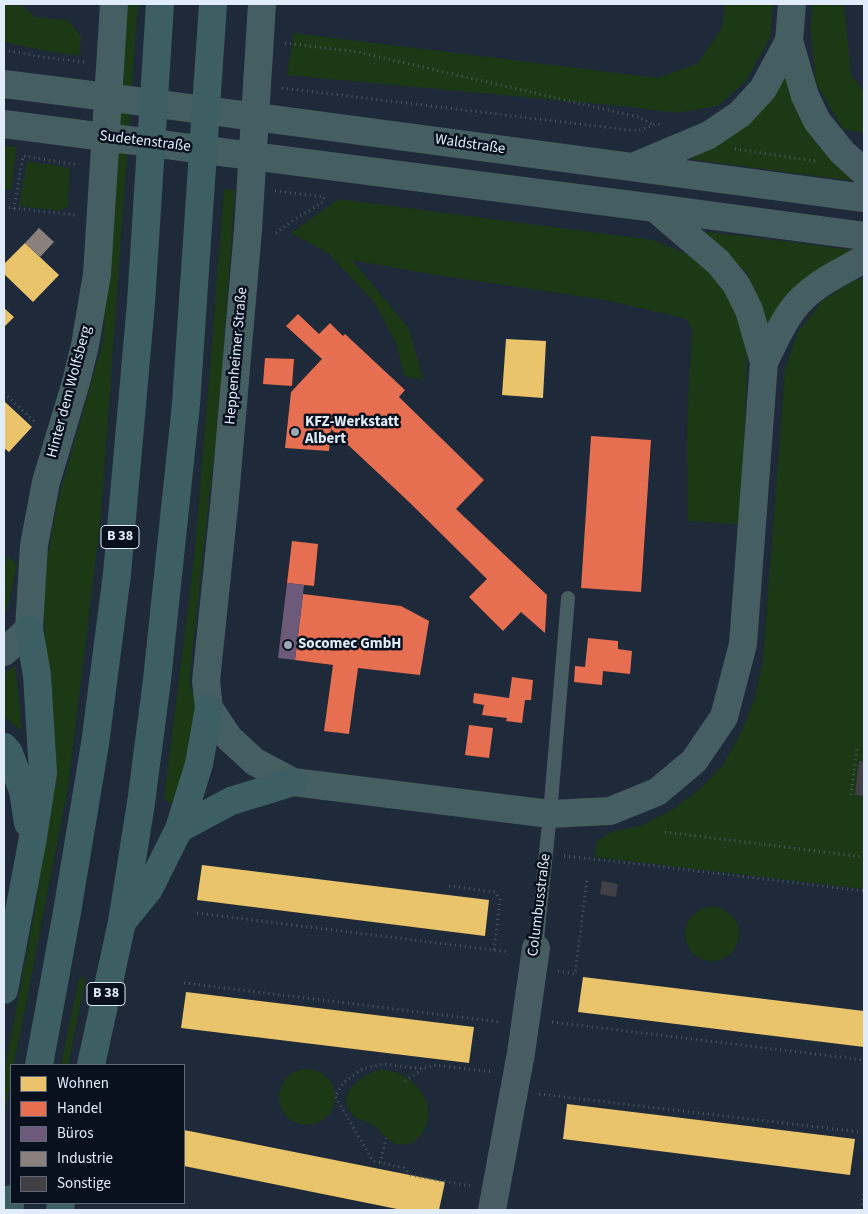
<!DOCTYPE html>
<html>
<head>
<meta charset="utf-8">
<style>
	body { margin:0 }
	#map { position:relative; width:868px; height:1214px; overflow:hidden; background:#1e2939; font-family:"Source Sans 3",sans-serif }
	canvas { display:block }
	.frame { position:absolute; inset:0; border:5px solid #e1ecfb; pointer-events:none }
	.legend { position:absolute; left:10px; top:1064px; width:175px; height:140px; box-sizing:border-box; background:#08101d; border:1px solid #5f6876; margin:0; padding:6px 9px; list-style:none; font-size:15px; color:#e1ecfb }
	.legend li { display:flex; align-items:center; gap:10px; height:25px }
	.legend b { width:25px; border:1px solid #5f6876 }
</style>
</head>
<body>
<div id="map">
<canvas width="868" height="1214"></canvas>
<div class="frame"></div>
<ul class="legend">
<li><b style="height:14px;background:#e9c46a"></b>Wohnen</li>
<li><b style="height:14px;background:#e76f51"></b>Handel</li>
<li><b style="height:14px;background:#6d597a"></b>Büros</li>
<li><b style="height:14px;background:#8a817c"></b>Industrie</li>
<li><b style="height:14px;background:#424047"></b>Sonstige</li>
</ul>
</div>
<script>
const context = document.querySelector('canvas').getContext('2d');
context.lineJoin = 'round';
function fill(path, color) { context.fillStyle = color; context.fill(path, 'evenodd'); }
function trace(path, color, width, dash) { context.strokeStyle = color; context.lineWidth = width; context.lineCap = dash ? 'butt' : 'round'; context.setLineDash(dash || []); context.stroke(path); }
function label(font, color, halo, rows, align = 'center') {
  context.font = font + ' "Source Sans 3",sans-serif'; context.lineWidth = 5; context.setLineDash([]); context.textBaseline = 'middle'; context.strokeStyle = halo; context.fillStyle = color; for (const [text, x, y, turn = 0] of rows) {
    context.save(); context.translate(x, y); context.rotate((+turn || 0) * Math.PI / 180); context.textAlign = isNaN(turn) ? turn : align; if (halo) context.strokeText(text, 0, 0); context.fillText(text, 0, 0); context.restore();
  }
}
fill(new Path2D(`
	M128,4h10l-37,511 -33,273 -54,277h-3v14l-7,39v-45l30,-158 12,-79 5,-61 -7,-167 4,-54 9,-50 46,-163z
	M725,4h48l-3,34 -25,44 -27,24 -43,7 -43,-6 -345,-32 7,-42 364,45 39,-14 25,-36z
	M812,4h32l7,70 13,18v41l-21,-4 -27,-46 -6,-55z
	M4,5l19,1 12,11 33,3 13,16 -1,20 -34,-5 -42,-9z
	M787,69l67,112 -165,-22 61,-39z
	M4,146l13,1 -6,43 -7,-1z
	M27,161l43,7 -2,38 -7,5 -42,-5z
	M224,189l11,1 -15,209 -31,282 11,38 -26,83 -6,1 -4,-5 29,-230 16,-188z
	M339,199l314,41 41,17 28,28 16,32 9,36 -1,46 -7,125 -51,-3 -1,-92 5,-99 -5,-11 -81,-19 -169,-25 -85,-15 56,67 16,53 -20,-4 -7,-31 -23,-43 -46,-49 -37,-20z
	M702,231l160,20 -76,50 -19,23 -19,-50z
	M864,278v611l-269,-32 1,-15 15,-10 32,-7 32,-17 26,-20 21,-22 17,-29 15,-36 9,-40 22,-292 13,-37 25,-32 28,-18z
	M8,556l9,8 -9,43 -4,9v-51z
	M15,665l7,66 -18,-14v-43z
	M685 934a27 27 0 1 1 54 0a27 27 0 1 1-54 0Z
	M86,977l-18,88h-7l18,-87z
	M279 1097a28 28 0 1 1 56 0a28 28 0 1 1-56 0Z
	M381,1070c32,-1 63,38 39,66 -4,4 -7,7 -13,8 -15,4 -22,-8 -31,-17 -7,-6 -17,-6 -23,-12 -20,-20 10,-42 28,-45z`), '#1b3914');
fill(new Path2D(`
	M25,243l34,32 -26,27 -29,-28v-10z
	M4,308l10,9 -10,10z
	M506,339l40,2 -3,57 -41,-3z
	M4,401l28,26 -23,25 -5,-4z
	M202,865l287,35 -4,36 -288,-36z
	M583,977l281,34v36l-286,-35z
	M186,992l288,35 -5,36 -288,-35z
	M567,1104l288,35 -5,36 -287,-36z
	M184,1130l261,52 -6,28h-37l-218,-44z`), '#e9c46a');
fill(new Path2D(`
	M298,314l21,20 11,-11 13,13 2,-2 60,56 -6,7 85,83 -28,29 91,86 -2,38 -24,-21 -18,19 -34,-34 18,-18 -79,-78 -77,-72 -2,22 -44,-3 6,-56 31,-33 -36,-33z
	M265,358l29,1 -2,27 -29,-2z
	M591,436l60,4 -10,152 -60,-4z
	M292,541l26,3 -4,42 -27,-3z
	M303,594l98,12 28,15 -9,54 -62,-7 -9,66 -25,-3 9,-66 -38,-5z
	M588,638l30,3v8l14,2 -2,23 -27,-3 -1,14 -28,-3 1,-16 10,1z
	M512,677l21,3 -2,20h-6l-3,23 -16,-2 1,-3 -25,-3 2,-10 -11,-2 1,-10 35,5z
	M469,725l24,3 -4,30 -24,-3z`), '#e76f51');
fill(new Path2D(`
	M287,583l17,2 -9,75 -17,-2z`), '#6d597a');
fill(new Path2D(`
	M39,228l15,14 -14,15 -15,-14z`), '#8a817c');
fill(new Path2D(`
	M859,761l5,1v34l-9,-1z
	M602,881l16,3 -2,13 -16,-3z`), '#424047');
trace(new Path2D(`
	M285,43l73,9 280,65 16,8
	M4,50l38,7 43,5
	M282,88l355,43 17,-6 8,-1
	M735,149l80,12
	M275,191l49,6 -1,5 -34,21 -13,10
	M4,207l71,8
	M14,209l9,-53 55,9
	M4,393l32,30
	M851,795l6,-46
	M665,832l199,25
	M564,856l84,9 216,26
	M449,886l46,6 5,7 -6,51
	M197,913l312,39
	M558,971l17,3 12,-95
	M184,983l316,39
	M552,1022l312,38
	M405,1081l17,-11
	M539,1094l321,38
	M380,1163l6,-25
	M470,1186l-60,-11 -6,-7 -31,-7 -38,-65 9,-14 18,-13 22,-5 38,5 12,-4 59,7
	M862,1210l2,-19`), '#4a5a60', 3, [1, 4]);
trace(new Path2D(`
	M536,948l14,-134 18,-216`), '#485d61', 14);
trace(new Path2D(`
	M492,1210l29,-157 15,-105`), '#485d61', 28);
trace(new Path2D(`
	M262,4l-14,226 -23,267 -19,184 3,27 20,30 26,24 38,20 257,32 60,-3 47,-19 37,-31 30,-44 19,-73 21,-282 -15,-52 -13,-26 -18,-22 -63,-54
	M792,4l-3,37 16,55 12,25 25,31 22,20
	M4,84l72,9 788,105
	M4,124l651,84 209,28
	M633,167l76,-32 31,-21 23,-25 26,-48
	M764,362c11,-21 21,-47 38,-63 18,-18 41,-28 62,-40
	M4,652l25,-23 5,-84 12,-63 30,-100 9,-37 12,-71 17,-270`), '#455e62', 28);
trace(new Path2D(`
	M4,747l5,6 14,38 5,32
	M179,829l52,-28 62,-19
	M123,921l26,-32 30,-60 20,-65 10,-56
	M4,990l28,-147 11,-70 -6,-98 -8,-46
	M39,1065l28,-153 28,-168 22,-170 24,-271 19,-299
	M91,1065l31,-143 19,-119 16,-123 29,-276 27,-400
	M9,1210l2,-11
	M60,1210l1,-7`), '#3d5f63', 28);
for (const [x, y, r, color] of [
	[295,432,5,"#9da8b7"],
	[288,645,5,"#9da8b7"]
]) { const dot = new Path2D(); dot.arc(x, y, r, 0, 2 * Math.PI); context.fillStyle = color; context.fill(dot); trace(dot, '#08101d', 2); }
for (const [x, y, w] of [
	[120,537,38],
	[106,994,38]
]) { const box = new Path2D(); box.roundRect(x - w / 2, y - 11.5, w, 23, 4); context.fillStyle = '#08101d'; context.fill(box); trace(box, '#e1ecfb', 1); }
label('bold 14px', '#e1ecfb', null, [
	["B 38",120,537],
	["B 38",106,994]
]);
label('15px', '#e1ecfb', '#08101d', [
	["Sudetenstraße",145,142,7],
	["Waldstraße",470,145,8],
	["Heppenheimer Straße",237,356,-85],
	["Hinter dem Wolfsberg",70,392,-75],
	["Columbusstraße",540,905,-83]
]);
label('bold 15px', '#e1ecfb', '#08101d', [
	["KFZ-Werkstatt",305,423],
	["Albert",305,440],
	["Socomec GmbH",298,645]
], 'left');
</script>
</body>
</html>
